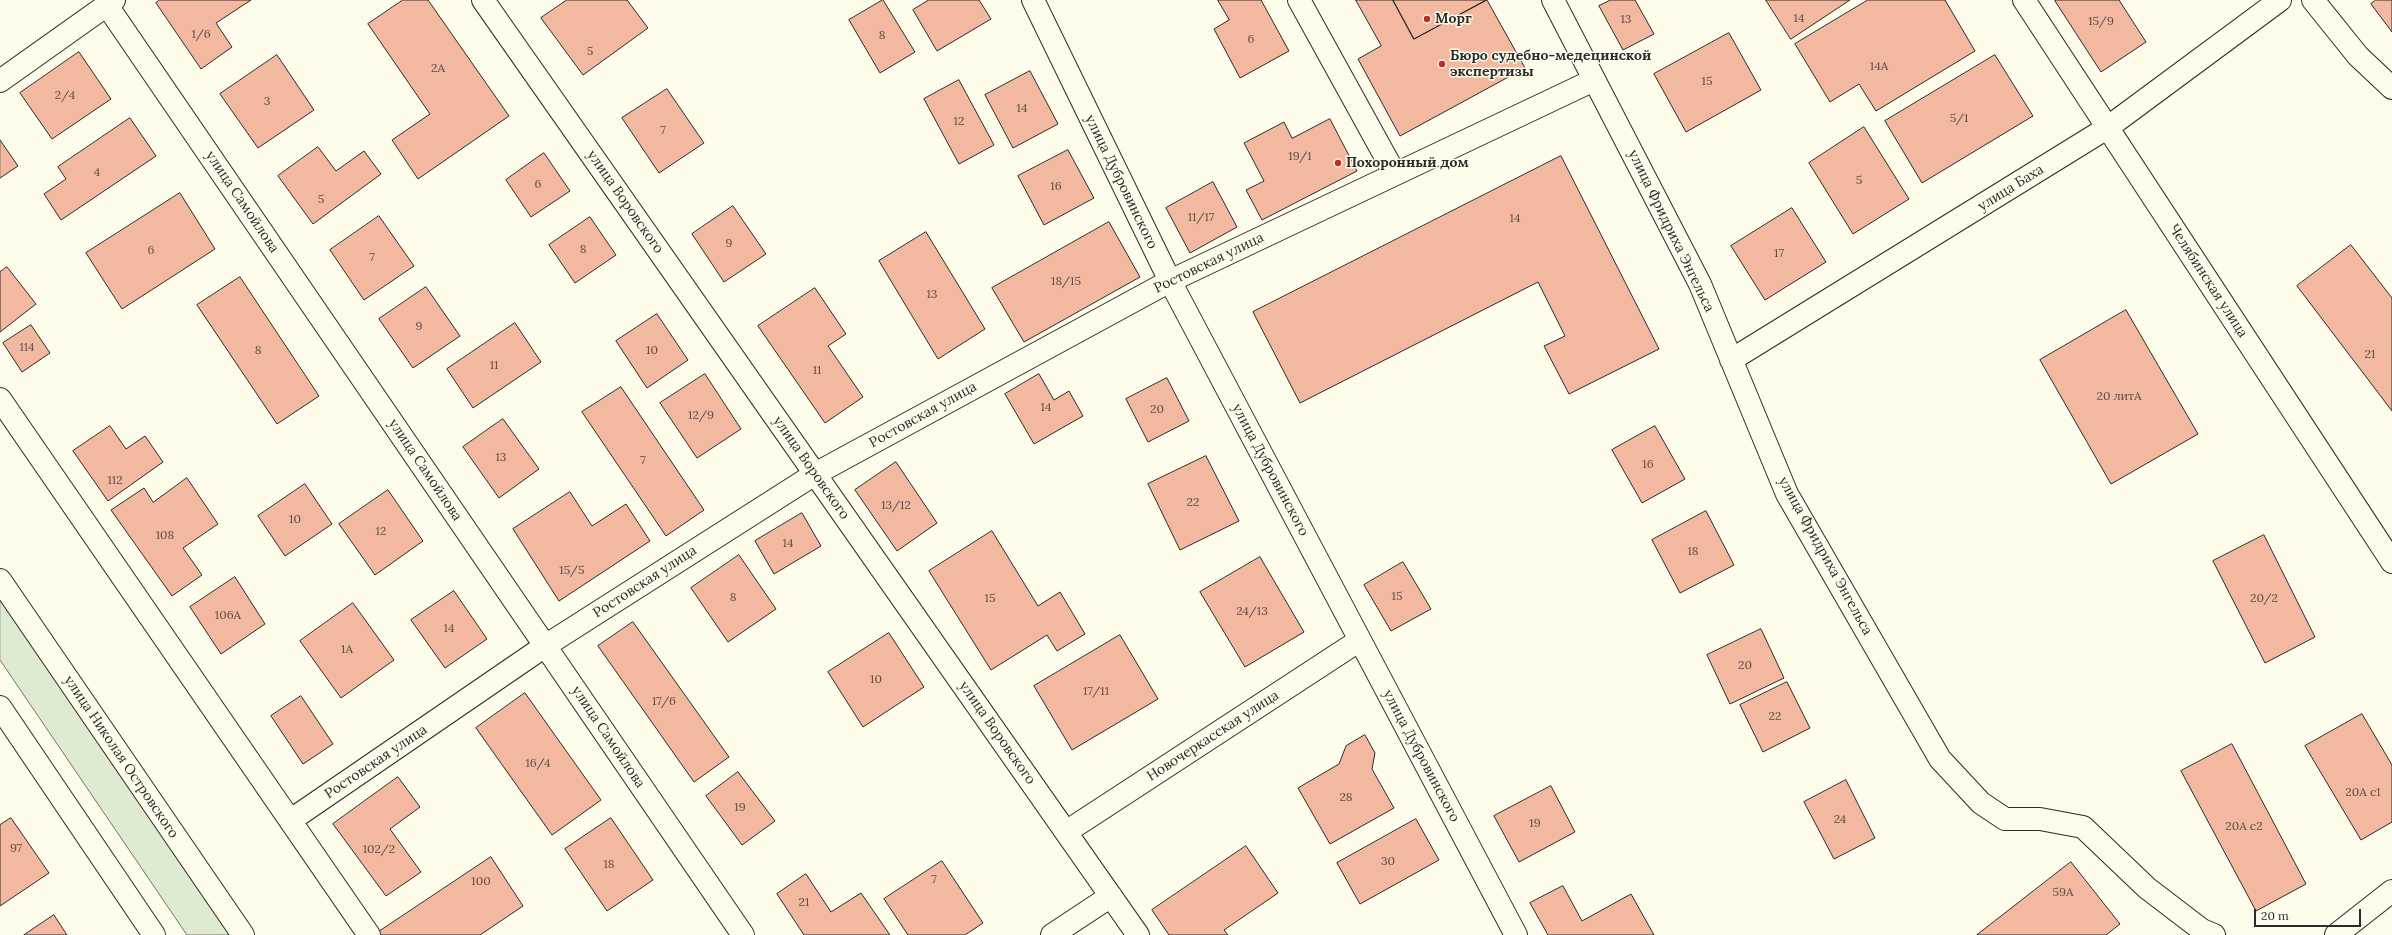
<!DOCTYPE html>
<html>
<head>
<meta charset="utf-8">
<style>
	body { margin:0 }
	#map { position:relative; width:2392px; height:935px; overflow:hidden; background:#fdfbea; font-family:Lora,serif }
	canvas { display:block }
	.scale { position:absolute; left:2254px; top:909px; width:107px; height:18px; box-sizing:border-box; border:2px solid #2b2b2b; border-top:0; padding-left:5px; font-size:12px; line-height:14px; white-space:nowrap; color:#2b2b2b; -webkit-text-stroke:3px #fdfbea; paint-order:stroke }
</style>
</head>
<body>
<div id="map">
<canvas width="2392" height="935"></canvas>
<div class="scale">20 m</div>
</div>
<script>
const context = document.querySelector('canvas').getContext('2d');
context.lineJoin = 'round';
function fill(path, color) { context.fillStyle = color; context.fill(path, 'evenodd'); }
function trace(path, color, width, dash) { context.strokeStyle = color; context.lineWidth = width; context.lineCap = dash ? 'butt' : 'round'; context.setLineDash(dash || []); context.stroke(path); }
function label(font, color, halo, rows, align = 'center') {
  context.font = font + ' Lora,serif'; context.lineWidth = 3; context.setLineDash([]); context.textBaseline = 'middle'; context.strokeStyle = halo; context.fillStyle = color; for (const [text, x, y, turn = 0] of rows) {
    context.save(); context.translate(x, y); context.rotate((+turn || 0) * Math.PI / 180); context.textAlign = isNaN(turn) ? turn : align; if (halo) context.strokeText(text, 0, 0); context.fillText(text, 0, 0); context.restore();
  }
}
const green = new Path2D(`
	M0,587l235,348h-48l-187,-275z`);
fill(green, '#deebd1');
trace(green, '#74746e', 1);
const building = new Path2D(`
	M160,0h91l-35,23 16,24 -31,22 -45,-66z
	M403,0h25l81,116 -91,63 -26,-39 38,-26 -62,-90z
	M567,0h60l21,28 -65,47 -42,-57z
	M883,0l32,52 -35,21 -31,-53z
	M929,0h50l12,19 -54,32 -24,-41z
	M1218,0h43l28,51 -49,27 -26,-49 15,-9z
	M1356,0h37l21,39 73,-39 38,68 -125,68 -42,-77 23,-13z
	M1393,0h93l-72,39z
	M1611,0h24l19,34 -31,16 -24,-44z
	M1766,0h84l-59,39z
	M1868,0h77l30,51 -99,60 -17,-27 -29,18 -35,-58z
	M2057,0h62l27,42 -45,30 -46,-71z
	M2376,0h16v32l-21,-28z
	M1729,33l32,57 -75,42 -32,-58z
	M79,52l32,47 -59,40 -32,-46z
	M277,55l37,55 -56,38 -38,-54z
	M1995,55l38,61 -111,67 -37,-62z
	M1030,71l28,53 -45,24 -28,-53z
	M959,80l35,65 -35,19 -35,-65z
	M667,89l37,54 -45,30 -37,-55z
	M130,118l26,38 -95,64 -17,-26 22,-15 -8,-12z
	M1330,119l27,52 -95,49 -16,-30 18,-9 -20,-38 40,-21 8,16z
	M1864,127l45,72 -56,35 -44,-71z
	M0,140l18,26 -18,12z
	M318,147l18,24 28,-20 17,23 -68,50 -35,-48z
	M1068,150l26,48 -50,27 -26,-49z
	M544,153l26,38 -39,26 -25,-37z
	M1561,156l98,193 -90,45 -25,-48 21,-10 -27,-54 -238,121 -47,-91z
	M1213,182l24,45 -47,26 -24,-45z
	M180,193l35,56 -93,60 -36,-56z
	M733,206l33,48 -42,28 -32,-48z
	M1792,208l34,54 -61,38 -34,-54z
	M379,216l35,50 -50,34 -34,-50z
	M590,217l26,38 -41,28 -26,-38z
	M1109,222l31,55 -116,65 -32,-54z
	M926,232l59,97 -47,30 -59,-98z
	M2351,245l41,53v113l-95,-125z
	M7,267l29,37 -36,28v-60z
	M240,277l79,119 -42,28 -80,-119z
	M426,287l34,49 -47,32 -34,-49z
	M815,288l31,46 -18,12 35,51 -38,26 -67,-97z
	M2126,310l72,124 -87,50 -71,-124z
	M657,314l31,46 -41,28 -31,-47z
	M515,323l26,39 -68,46 -26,-39z
	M31,325l19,28 -28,19 -19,-29z
	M705,374l36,55 -44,29 -37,-55z
	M1039,374l15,26 15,-9 14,25 -49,28 -29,-50z
	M1167,378l22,43 -41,21 -22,-43z
	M621,387l83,123 -38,26 -84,-124z
	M503,419l36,50 -40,29 -36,-51z
	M110,426l16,23 19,-13 18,26 -55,39 -35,-50z
	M1655,426l30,53 -43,24 -30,-53z
	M1206,456l33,65 -59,29 -32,-66z
	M896,462l41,61 -40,28 -42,-61z
	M187,478l31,46 -35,24 19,27 -30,21 -61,-86 33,-22 9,14z
	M305,484l27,40 -47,32 -27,-40z
	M388,490l35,51 -48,34 -36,-51z
	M570,492l22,34 34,-22 24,37 -91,60 -46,-72z
	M1706,511l28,54 -54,28 -28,-53z
	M802,513l19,33 -47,28 -19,-33z
	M992,531l46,75 22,-14 25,42 -28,17 -10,-16 -56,35 -62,-99z
	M2264,535l51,102 -50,26 -52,-102z
	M739,555l37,54 -48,33 -37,-54z
	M1260,557l44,75 -59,35 -45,-75z
	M1403,562l28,47 -40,22 -27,-46z
	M235,577l30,47 -44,30 -31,-47z
	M454,591l33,48 -42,29 -34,-48z
	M353,603l41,57 -53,38 -41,-57z
	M633,622l96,135 -35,25 -96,-136z
	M1761,629l23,49 -54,26 -23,-49z
	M889,633l35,54 -61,40 -35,-55z
	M1120,635l38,64 -86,51 -38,-64z
	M1787,682l23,46 -47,24 -23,-47z
	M525,693l76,107 -49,35 -76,-107z
	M301,696l32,48 -30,20 -32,-48z
	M2362,714l30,51v57l-31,18 -56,-94z
	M1365,735l10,18 -3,16 22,39 -64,36 -32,-56 41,-24 7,-18z
	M2232,744l74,140 -50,27 -75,-140z
	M738,772l37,49 -33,24 -36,-49z
	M398,777l22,30 -30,22 31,43 -35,24 -53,-72z
	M1846,780l29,58 -41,21 -30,-57z
	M1551,786l24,46 -56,30 -25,-46z
	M11,818l38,55 -49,33v-81z
	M611,818l42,62 -46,31 -42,-62z
	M1416,819l23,41 -79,44 -23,-41z
	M1246,846l32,47 -54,37 4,5h-59l-17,-25z
	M491,857l32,49 -43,29h-102l-1,-2z
	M942,861l41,62 -18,12h-57l-24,-36z
	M2071,862l49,62 -14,11h-129z
	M806,874l25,38 30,-19 29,42h-86l-27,-41z
	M1563,886l19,35 49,-27 23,41h-106l-18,-32z
	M54,915l13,20h-43z`);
fill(building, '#f2b8a0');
trace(building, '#2b2b2b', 1);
const minor = new Path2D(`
	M483,0l655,935
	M1033,0l137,281 346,654
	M1299,0l96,174
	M1553,0l147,284 87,210 153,265 41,44 24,16h35l43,8 64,61 55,42 12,5
	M2024,0l368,562
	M2313,0l45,56 34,32
	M106,4l637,931
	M0,81l114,-81
	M1731,360l376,-232 173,-128
	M0,399l369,536
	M291,820l254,-174 270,-172 355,-193 424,-201
	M1066,832l294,-192
	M1052,935l59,-39
	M2336,935l56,-44`);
const major = new Path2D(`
	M0,580l243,355
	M0,707l154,228`);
trace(minor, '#2b2b2b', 24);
trace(major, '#2b2b2b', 24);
trace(minor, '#fdfbea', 22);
trace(major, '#fdfbea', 22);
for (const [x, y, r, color] of [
	[1427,19,4,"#c62828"],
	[1442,64,4,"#c62828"],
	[1338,163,4,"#c62828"]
]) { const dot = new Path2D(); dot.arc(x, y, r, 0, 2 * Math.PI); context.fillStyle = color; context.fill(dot); trace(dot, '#fdfbea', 1.5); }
label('12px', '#5d4e48', null, [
	["14",1799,19],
	["13",1626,20],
	["15/9",2101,22],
	["1/6",201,35],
	["8",882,36],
	["6",1251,40],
	["5",590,52],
	["14А",1879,67],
	["2А",438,69],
	["15",1707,82],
	["2/4",65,96],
	["3",267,102],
	["14",1022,109],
	["5/1",1959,119],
	["12",959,122],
	["7",663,131],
	["19/1",1300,157],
	["4",97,173],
	["5",1859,181],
	["6",538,185],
	["16",1056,187],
	["5",321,200],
	["11/17",1201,218],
	["14",1515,219],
	["9",729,244],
	["8",583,250],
	["6",151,251],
	["17",1779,254],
	["7",372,258],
	["18/15",1066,282],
	["13",932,295],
	["9",419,327],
	["114",27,348],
	["8",258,351],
	["10",652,351],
	["21",2370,355],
	["11",494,366],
	["11",817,371],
	["20 литА",2119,397],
	["14",1046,408],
	["20",1157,410],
	["12/9",701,416],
	["13",501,458],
	["7",643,461],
	["16",1648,465],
	["112",115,481],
	["22",1193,503],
	["13/12",896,506],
	["10",295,520],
	["12",381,532],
	["108",165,536],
	["14",788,544],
	["18",1693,552],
	["15/5",572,571],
	["15",1397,597],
	["8",733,598],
	["15",990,599],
	["20/2",2264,599],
	["24/13",1252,612],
	["106А",228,616],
	["14",449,629],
	["1А",347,650],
	["20",1745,666],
	["10",876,680],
	["17/11",1096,692],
	["17/6",664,702],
	["22",1775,717],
	["16/4",538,764],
	["20А с1",2363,793],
	["28",1346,798],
	["19",740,808],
	["24",1840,820],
	["19",1535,824],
	["20А с2",2244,827],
	["97",16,849],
	["102/2",379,850],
	["30",1388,862],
	["18",609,865],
	["7",934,880],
	["100",481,882],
	["59А",2063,893],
	["21",804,903]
]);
label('bold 14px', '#2b2b2b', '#fdfbea', [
	["Морг",1435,19],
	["Бюро судебно-медецинской",1450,56],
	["экспертизы",1450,72],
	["Похоронный дом",1346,163]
], 'left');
label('14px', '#2b2b2b', '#fdfbea', [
	["улица Дубровинского",1121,182,64],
	["улица Баха",2011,188,-32],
	["улица Самойлова",242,202,56],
	["улица Воровского",625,202,55],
	["улица Фридриха Энгельса",1671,231,64],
	["Ростовская улица",1209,263,-26],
	["Челябинская улица",2208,281,57],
	["Ростовская улица",923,415,-29],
	["улица Воровского",811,468,55],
	["улица Самойлова",425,470,56],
	["улица Дубровинского",1270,470,62],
	["улица Фридриха Энгельса",1825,556,61],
	["Ростовская улица",645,582,-33],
	["улица Воровского",997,733,55],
	["Новочеркасская улица",1213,736,-33],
	["улица Самойлова",608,737,56],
	["улица Дубровинского",1421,756,62],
	["улица Николая Островского",121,757,56],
	["Ростовская улица",376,762,-34]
]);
</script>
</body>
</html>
